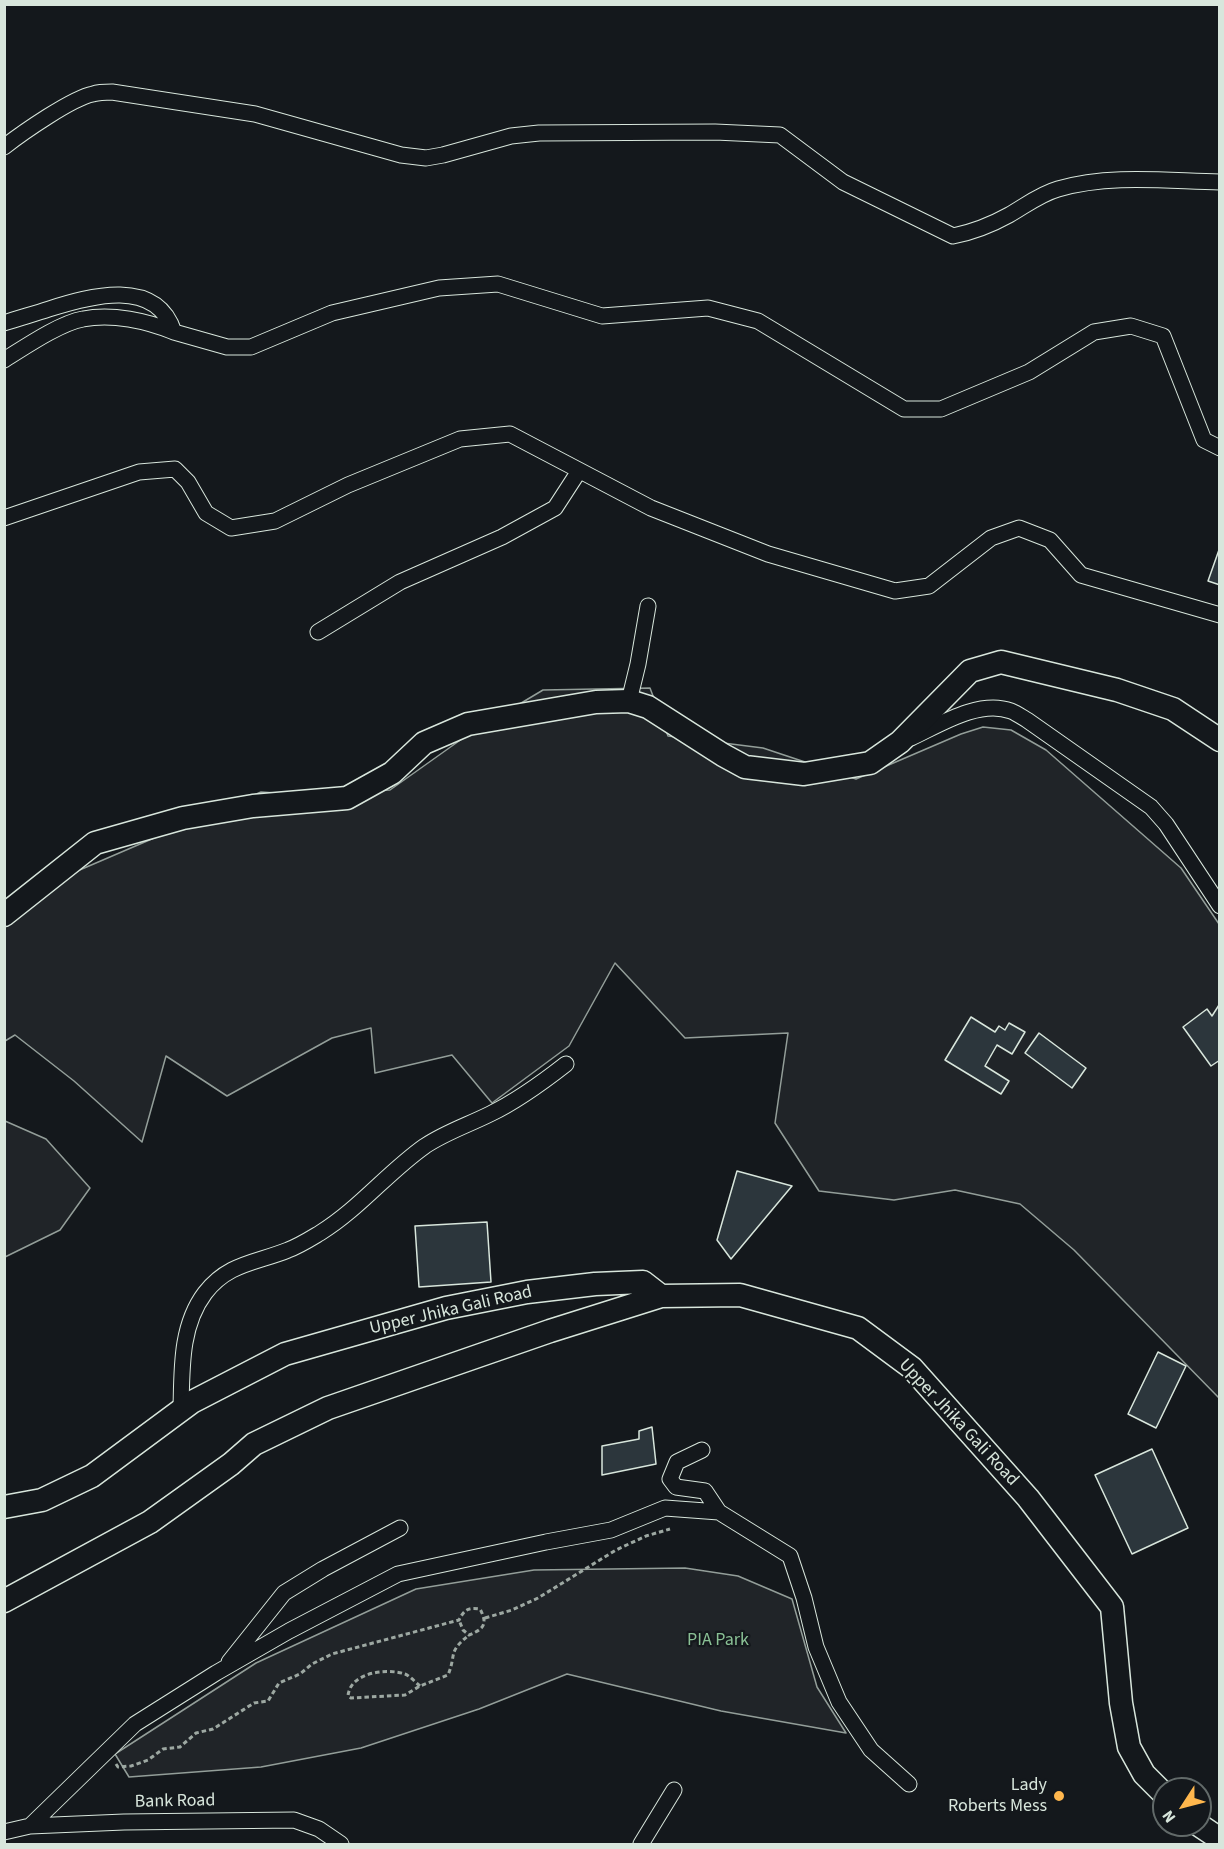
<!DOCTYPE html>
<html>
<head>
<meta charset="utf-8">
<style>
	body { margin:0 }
	#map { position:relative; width:1224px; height:1849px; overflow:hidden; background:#14181c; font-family:"Source Sans 3",sans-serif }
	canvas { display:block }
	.frame { position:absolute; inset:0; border:6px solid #d8e6dc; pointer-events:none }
	.north { position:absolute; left:1152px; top:1777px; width:60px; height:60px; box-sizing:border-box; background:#14181c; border:2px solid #626a69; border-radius:50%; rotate:234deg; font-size:16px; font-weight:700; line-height:24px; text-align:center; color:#d8e6dc }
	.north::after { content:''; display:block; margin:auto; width:21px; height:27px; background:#ffb74d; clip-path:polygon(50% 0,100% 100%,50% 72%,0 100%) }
</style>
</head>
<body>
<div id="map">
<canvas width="1224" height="1849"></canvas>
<div class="frame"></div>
<div class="north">N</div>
</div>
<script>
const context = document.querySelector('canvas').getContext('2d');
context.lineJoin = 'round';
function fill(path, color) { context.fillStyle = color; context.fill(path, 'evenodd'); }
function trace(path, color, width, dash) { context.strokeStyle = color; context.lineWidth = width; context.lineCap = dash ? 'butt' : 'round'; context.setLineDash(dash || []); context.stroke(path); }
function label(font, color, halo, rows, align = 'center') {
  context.font = font + ' "Source Sans 3",sans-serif'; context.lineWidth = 4.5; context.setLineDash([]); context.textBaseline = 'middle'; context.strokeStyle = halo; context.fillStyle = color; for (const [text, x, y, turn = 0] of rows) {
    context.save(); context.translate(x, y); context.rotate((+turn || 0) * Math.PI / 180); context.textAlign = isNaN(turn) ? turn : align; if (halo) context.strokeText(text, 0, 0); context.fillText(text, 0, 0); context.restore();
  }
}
const green = new Path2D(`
	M650,688l18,48 95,12 93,31 105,-45 22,-7 28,3 35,20 135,118 38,56v474l-145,-148 -54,-46 -65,-14 -61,10 -75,-9 -44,-68 13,-90 -103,5 -70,-75 -46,83 -77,57 -40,-48 -77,18 -4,-45 -39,10 -105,58 -61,-40 -24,86 -68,-61 -59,-46 -10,6v-118l70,-51 186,-80 30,2 99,-4 76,-54 77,-46z
	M5,1121l41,18 44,49 -30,42 -55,27z
	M685,1568l53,8 54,23 25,88 29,46 -125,-22 -154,-37 -88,35 -118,39 -100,19 -132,10 -14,-23 141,-91 160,-74 118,-19z`);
fill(green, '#202428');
trace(green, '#939e99', 1.5);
const building = new Path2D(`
	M1220,547v38l-12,-4z
	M1219,1005l1,55 -9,6 -28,-39 24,-18 5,7z
	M971,1017l24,15 4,-6 6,4 4,-7 16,9 -13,22 -15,-9 -12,21 24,15 -8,13 -56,-34z
	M1039,1033l47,35 -14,20 -47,-35z
	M737,1171l55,15 -61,73 -14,-19z
	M487,1222l4,60 -72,5 -4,-61z
	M1158,1352l28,14 -30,62 -28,-14z
	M652,1427l4,37 -54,11v-29l37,-7v-8z
	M1152,1449l36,79 -56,26 -37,-79z`);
fill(building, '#2c363c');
trace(building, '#d8e6dc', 1.5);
const street = new Path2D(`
	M4,147c18,-14 68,-49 89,-53 6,-2 13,-2 19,-2l143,22 146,41 25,3 17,-3 68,-19 28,-3 176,-1 65,3 63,47 110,54c20,-4 38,-11 56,-21 16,-9 31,-21 49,-26 52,-15 108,-8 162,-7
	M4,323c15,-5 30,-9 45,-14 41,-13 107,-32 125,23l53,15h24l81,-34 107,-25 59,-4 104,32 106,-8 50,13 146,88h37l88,-37 65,-40 37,-6 32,10 41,104 16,8
	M4,360c21,-13 56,-37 79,-41 29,-6 64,2 91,13
	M4,518l135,-46 36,-3 13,13 18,31 25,15 44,-7 73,-36 112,-46 50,-5 141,74 117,46 127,37 34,-5 62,-48 28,-10 31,12 31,35 139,40
	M318,632l82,-50 102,-45 53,-29 24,-37
	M629,701l9,-37 10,-58
	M911,738c28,-13 68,-39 100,-27 5,2 11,6 16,9l124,87 15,17 54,82
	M181,1410c1,-40 -1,-84 24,-117 23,-30 51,-30 83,-43 11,-4 22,-11 32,-17 39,-24 68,-61 105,-87 21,-14 43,-21 65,-32 27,-13 53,-32 76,-50
	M702,1450l-25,12 -7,17 6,8 29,4 14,21
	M229,1662l55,-69 39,-24 77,-41
	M30,1826l105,-102 81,-51 73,-42 109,-57 148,-32 65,-12 54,-22 54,4 71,44 14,42 12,49 23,55 32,48 38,34
	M4,1832l26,-6 94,-4 170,-2 25,9 22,15
	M641,1844l33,-54`);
const secondary = new Path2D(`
	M4,915l91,-72 88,-25 70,-12 94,-8 45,-25 32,-30 44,-19 128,-22 33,-1 19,6 75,48 22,12 59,7 66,-11 30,-21 70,-71 31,-9 116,28 56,19 47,31
	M4,1507l38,-7 50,-24 100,-74 93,-48 161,-46 81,-16 68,-8 48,-2 18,14 79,-1 118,33 54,40 116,130 84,109 9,96 8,44 15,27 20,20
	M4,1601l146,-79 81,-58 23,-20 74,-36 222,-77 111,-35
	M1199,1825l21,14`);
trace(street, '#d8e6dc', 17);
trace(secondary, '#d8e6dc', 25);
trace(new Path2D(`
	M485,1618l27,-8 26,-12 78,-48 30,-14 24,-7
	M420,1686c-5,-4 -10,-10 -15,-12 -18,-6 -55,-2 -57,22l3,2 54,-3 15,-9 28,-11c9,-22 -1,-22 21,-40
	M116,1764l2,3 13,-1 17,-6 15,-11 17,-2 16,-14 17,-4 41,-26 14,-2 11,-18 21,-9 12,-10 20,-10 127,-34c5,-10 9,-13 21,-11 8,15 4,20 -11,26l-6,-5 -4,-10`), '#9da8a2', 3, [4.5, 3]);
trace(street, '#14181c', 15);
trace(secondary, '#14181c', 22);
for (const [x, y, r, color] of [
	[1059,1796,6,"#ffb74d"]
]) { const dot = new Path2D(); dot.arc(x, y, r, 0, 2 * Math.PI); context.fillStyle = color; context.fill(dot); trace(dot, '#14181c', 2); }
label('18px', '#d8e6dc', '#14181c', [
	["Upper Jhika Gali Road",451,1311,-13],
	["Upper Jhika Gali Road",958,1423,47],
	["Bank Road",175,1802,-1]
]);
label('18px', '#8ac095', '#14181c', [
	["PIA Park",718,1641]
]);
label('18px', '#d8e6dc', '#14181c', [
	["Lady",1047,1786],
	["Roberts Mess",1047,1807]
], 'right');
</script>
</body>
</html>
